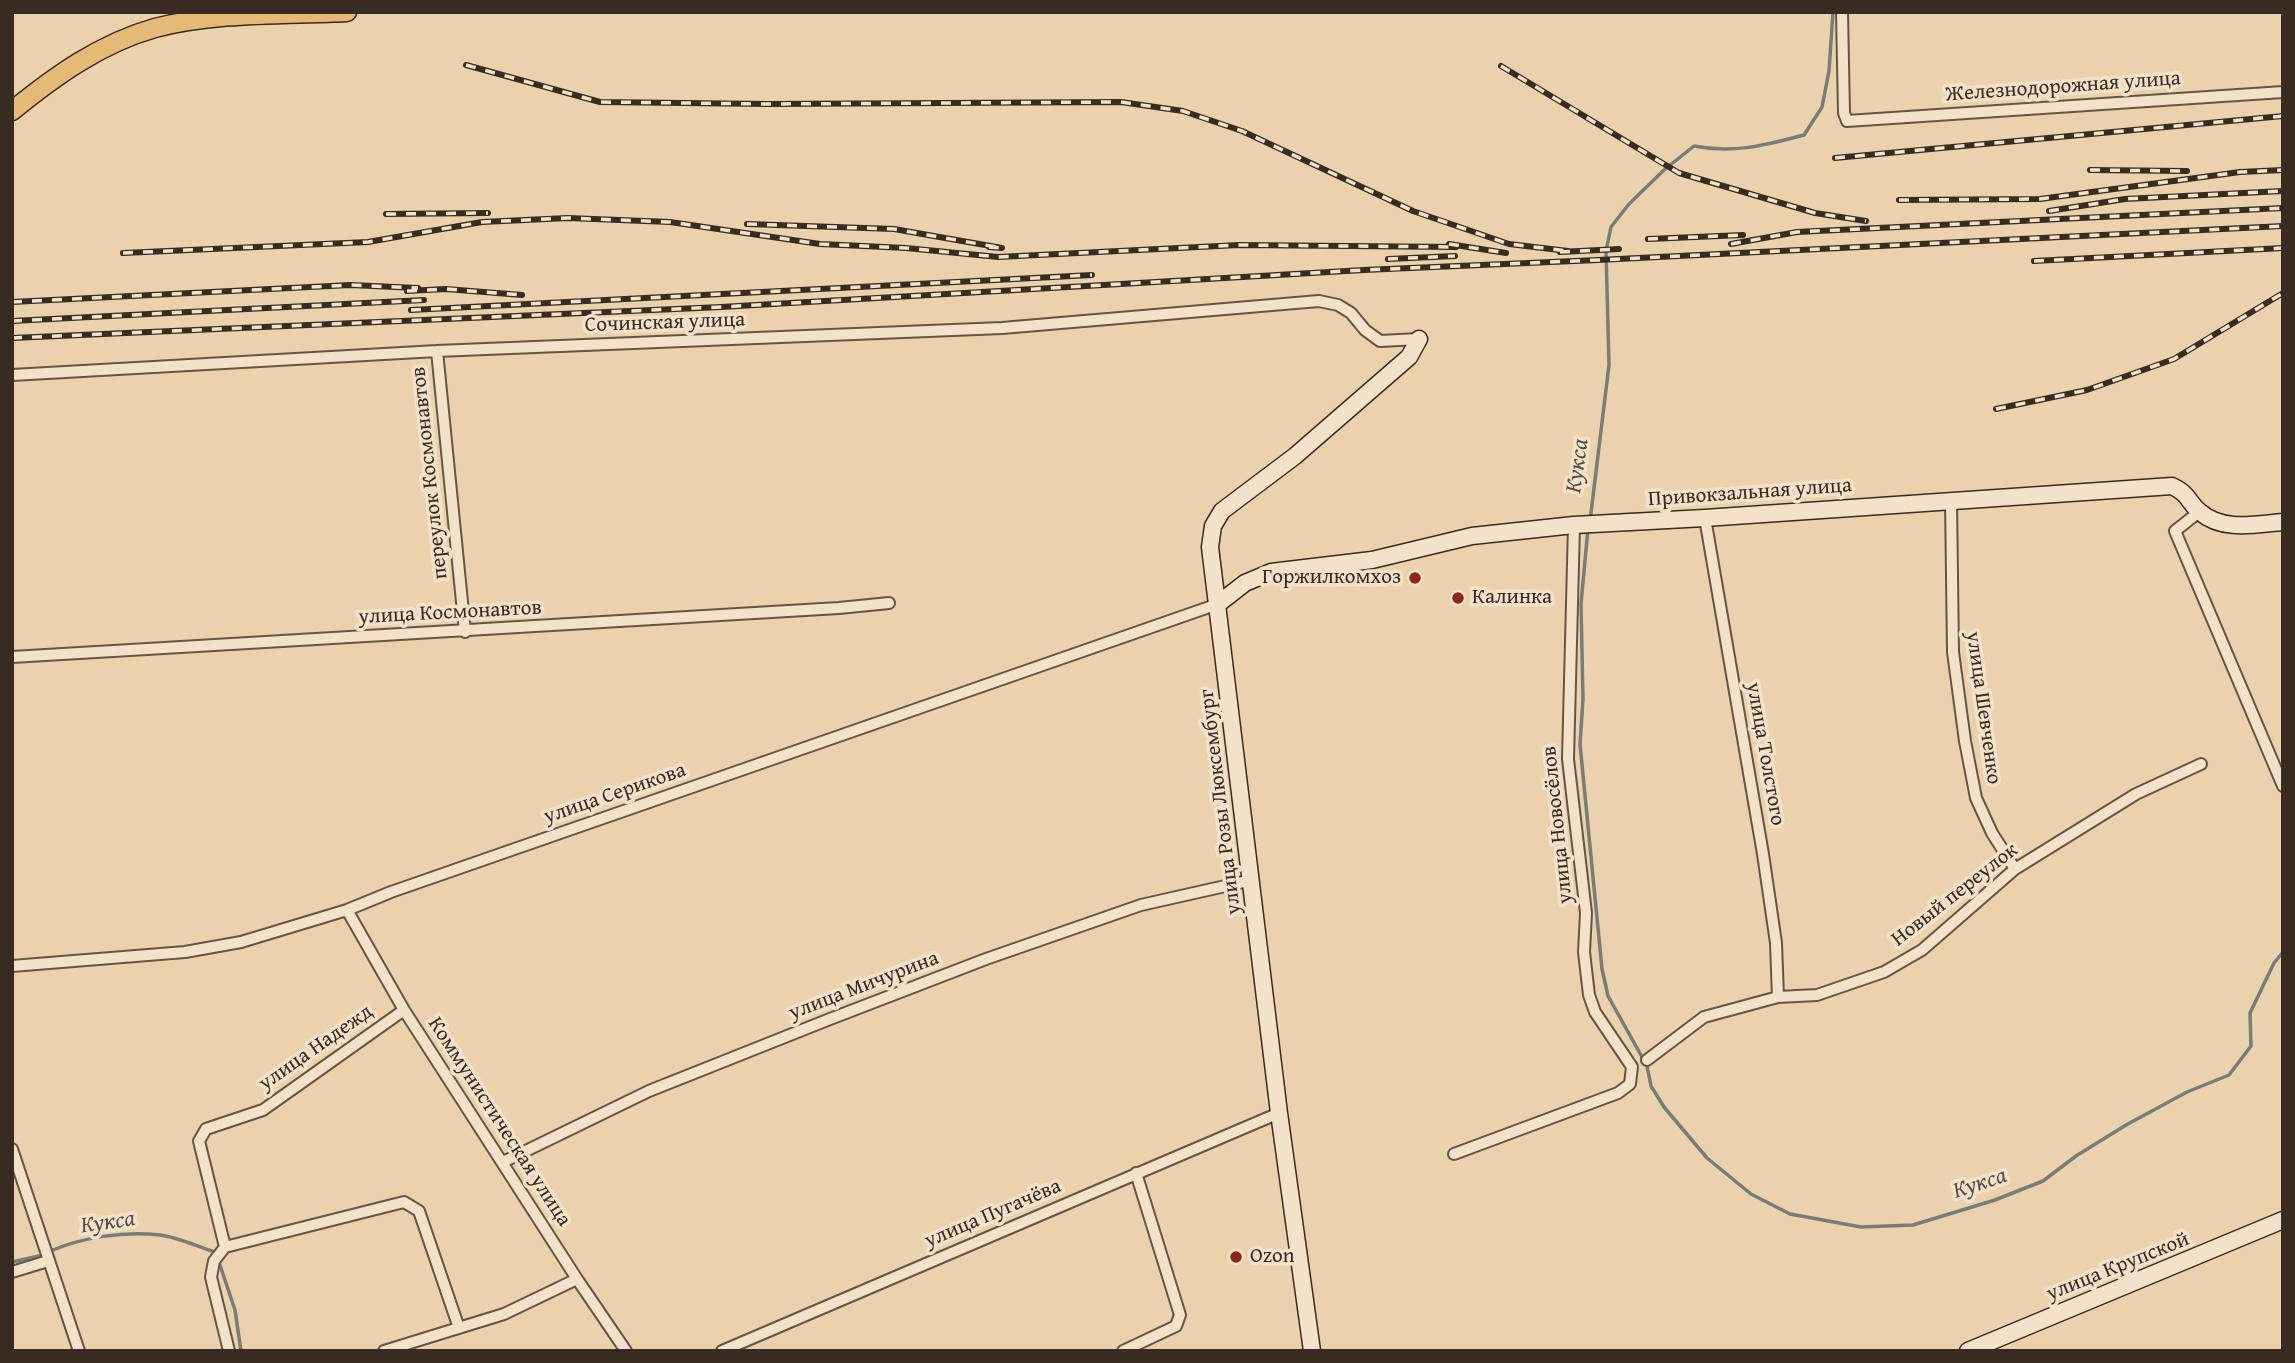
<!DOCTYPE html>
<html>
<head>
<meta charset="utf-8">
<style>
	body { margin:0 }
	#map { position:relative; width:2295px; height:1363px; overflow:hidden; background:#ecd2ac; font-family:"Gentium Book Plus",serif }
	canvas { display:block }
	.frame { position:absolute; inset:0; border:14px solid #382b22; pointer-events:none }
</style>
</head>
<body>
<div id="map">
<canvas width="2295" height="1363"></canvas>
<div class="frame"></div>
</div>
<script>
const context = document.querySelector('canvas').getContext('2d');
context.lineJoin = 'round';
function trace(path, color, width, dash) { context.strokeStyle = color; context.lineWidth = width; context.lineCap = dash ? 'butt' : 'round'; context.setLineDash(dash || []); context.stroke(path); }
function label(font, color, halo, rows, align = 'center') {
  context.font = font + ' "Gentium Book Plus",serif'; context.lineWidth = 7; context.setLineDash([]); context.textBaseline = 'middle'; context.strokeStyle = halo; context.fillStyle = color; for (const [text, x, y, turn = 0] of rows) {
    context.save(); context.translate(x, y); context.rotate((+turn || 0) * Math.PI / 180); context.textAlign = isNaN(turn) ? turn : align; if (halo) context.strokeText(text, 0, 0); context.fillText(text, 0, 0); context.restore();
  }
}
trace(new Path2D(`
	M1590,521l19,-156 -3,-114 5,-24 18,-23 35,-34 30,-24c39,8 72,-1 110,-11l18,-28 7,-36 4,-59
	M1588,528l-7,76 2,95 -3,45 22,225 6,27 34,61
	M1647,1066l4,20 13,21 43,51 44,36 39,20 71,13 52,-2 82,-25 48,-19 33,-25 50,-31 61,-33 42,-17 22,-29 -1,-33 24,-50 9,-11
	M48,1252c34,-15 76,-21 112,-17 17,2 36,11 52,16
	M12,1262l27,-6
	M220,1265l15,45 6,41`), '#767d7b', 3.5);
const street = new Path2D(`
	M1842,12l2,101 3,8 436,-29
	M437,351l28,281
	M12,375l425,-24 565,-23 317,-27 19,4 13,8 14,17 15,11 39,-2
	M1951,500l2,152 12,89 11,57 16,35 23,36
	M2199,512l-24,19 108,255
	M1705,518l58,336 13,89 2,54
	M12,657l827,-49 50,-5
	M347,910l57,100 173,269 49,72
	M12,966l173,-14 56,-10 106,-32 44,-18 827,-288
	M1647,1060l57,-43 74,-20 39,-2 67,-23 38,-22 93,-81 121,-75 65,-30
	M12,1149l67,202
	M1454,1154l164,-61 12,-9 2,-17 -37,-55 -6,-17 -5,-43 2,-39 -18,-154 6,-234
	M503,1162l146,-71 181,-72 156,-60 155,-54 111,-25
	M225,1247l179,-45 15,9 40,117
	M12,1272l36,-11
	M229,1351l-18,-74 3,-16 11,-14 -26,-106 7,-12 57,-19 141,-100
	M384,1351l120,-37 73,-35
	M722,1351l557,-238
	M1123,1351l53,-25 4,-11 -44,-142`);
const secondary = new Path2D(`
	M1218,604l27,-21 26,-11 101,-12 100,-24 102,-11 131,-7 467,-32c19,9 15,16 28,26 23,20 56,12 83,10
	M1312,1351l-33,-238 -69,-566 3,-21 9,-15 73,-55 114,-99 10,-18
	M1968,1351l315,-131`);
const primary = new Path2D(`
	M12,111c43,-35 89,-68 143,-83 60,-16 130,-13 192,-16`);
trace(street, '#655544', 14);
trace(secondary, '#382b22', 19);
trace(primary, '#382b22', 21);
trace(street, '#f3e2c9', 10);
trace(secondary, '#f3e2c9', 16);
trace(primary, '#e6b976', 18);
const rail = new Path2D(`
	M466,65l134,37 167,2 354,-2 62,9 59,20 171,80 96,33 59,7
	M1501,66l178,107 136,40 51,8
	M1835,158l448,-42
	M2090,170l97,1
	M1899,200l141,-1 200,-27 43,-2
	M2049,211l76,-12 158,-8
	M386,214l102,-1
	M747,224l147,5 108,19 -13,-1
	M1648,239l95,-4
	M1449,244l57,9
	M1731,244l66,-12 486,-24
	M1560,252l59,-3
	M123,253l245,-11 114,-20 86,-4 102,4 150,22 86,4 92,9 241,-12 217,2
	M1388,259l67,-3
	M2034,261l249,-13
	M407,291l39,-2 76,6
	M12,302l338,-17 68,3
	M411,310l681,-35
	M12,321l412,-21
	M12,338l709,-31 643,-37 234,-10 685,-34
	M1996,409l91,-19 87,-31 109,-66`);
trace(rail, '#382b22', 6);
trace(rail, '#f3e2c9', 3.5, [10]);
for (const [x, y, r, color] of [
	[1415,578,7,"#8f2418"],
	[1458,598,7,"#8f2418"],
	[1236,1257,7,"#8f2418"]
]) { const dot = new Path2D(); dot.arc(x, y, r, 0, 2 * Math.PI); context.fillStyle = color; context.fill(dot); trace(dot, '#f3e2c9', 2.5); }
label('21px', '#382b22', '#f3e2c9', [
	["Железнодорожная улица",2063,87,-4],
	["Сочинская улица",665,323,-2],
	["переулок Космонавтов",430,473,-96],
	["Привокзальная улица",1750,493,-4],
	["улица Космонавтов",450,613,-3],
	["улица Шевченко",1983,708,82],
	["улица Толстого",1765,754,80],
	["улица Серикова",615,794,-19],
	["улица Розы Люксембург",1221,802,-97],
	["улица Новосёлов",1558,825,-96],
	["Новый переулок",1955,895,-38],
	["улица Мичурина",864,986,-21],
	["улица Надежд",316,1048,-35],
	["Коммунистическая улица",499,1122,57],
	["улица Пугачёва",993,1214,-23],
	["улица Крупской",2118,1267,-22]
]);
label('21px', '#382b22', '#f3e2c9', [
	["Горжилкомхоз",1401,578,"right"],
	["Калинка",1472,598],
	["Ozon",1250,1257]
], 'left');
label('italic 23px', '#524d47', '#f3e2c9', [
	["Кукса",1578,466,-82],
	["Кукса",1980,1184,-18],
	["Кукса",108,1223,-8]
]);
</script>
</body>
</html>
